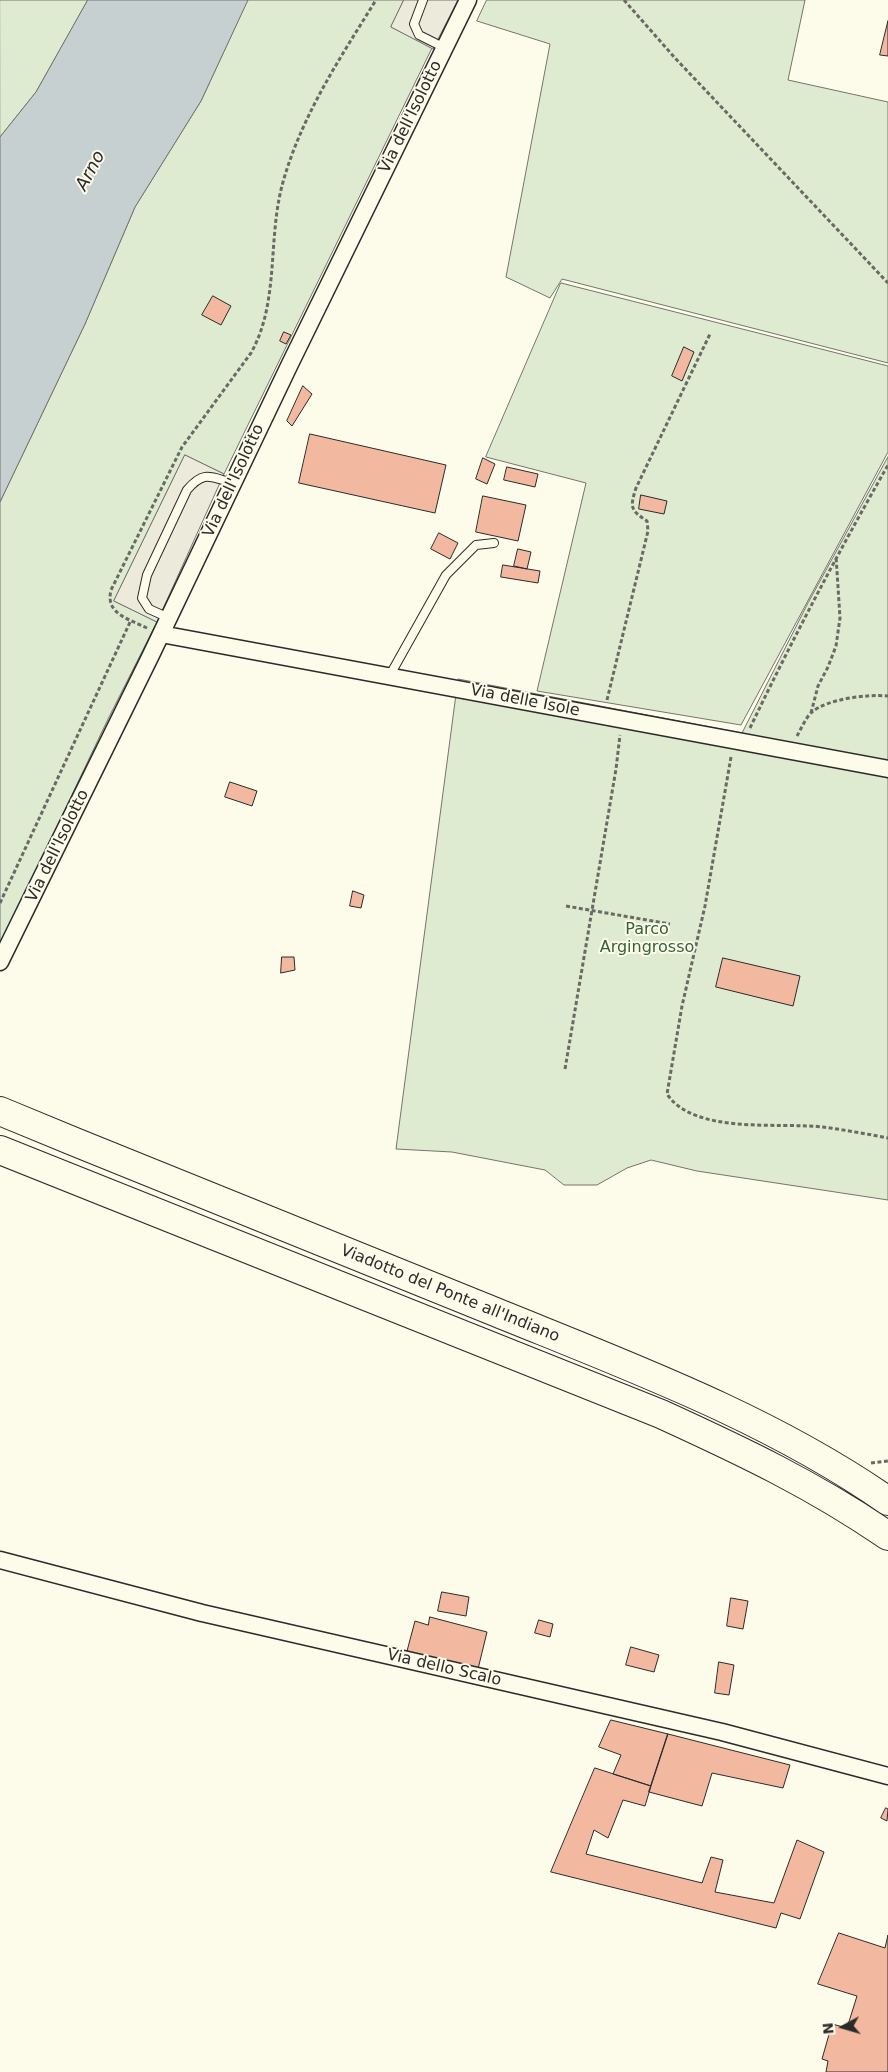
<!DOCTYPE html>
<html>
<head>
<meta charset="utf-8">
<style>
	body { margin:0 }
	#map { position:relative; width:888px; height:2072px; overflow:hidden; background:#fdfbea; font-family:"DejaVu Sans",sans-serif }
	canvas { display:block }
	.north { position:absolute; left:818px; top:2002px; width:50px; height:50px; -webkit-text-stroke:4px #fdfbea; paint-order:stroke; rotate:264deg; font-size:14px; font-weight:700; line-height:20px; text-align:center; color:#2b2b2b }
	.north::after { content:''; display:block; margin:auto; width:18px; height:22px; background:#2b2b2b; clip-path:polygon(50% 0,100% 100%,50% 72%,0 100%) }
</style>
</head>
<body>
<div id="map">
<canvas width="888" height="2072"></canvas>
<div class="north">N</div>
</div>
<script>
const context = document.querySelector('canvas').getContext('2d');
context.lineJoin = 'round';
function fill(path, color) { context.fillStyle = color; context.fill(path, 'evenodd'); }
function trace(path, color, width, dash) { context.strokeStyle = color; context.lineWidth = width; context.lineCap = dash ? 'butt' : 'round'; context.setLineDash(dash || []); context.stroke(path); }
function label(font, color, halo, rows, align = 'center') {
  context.font = font + ' "DejaVu Sans",sans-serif'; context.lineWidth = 4; context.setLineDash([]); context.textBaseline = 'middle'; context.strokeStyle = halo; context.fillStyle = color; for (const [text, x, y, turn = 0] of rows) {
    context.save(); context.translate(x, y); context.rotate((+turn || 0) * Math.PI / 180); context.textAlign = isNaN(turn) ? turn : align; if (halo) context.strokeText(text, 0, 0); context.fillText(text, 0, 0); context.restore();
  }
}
const green = new Path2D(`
	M0,0h88l-52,92 -36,45z
	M248,0h156l-13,27 41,21 -208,426 -39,-19 -71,146 43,21 -49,97 -108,227v-444l85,-178 50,-117 66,-106z
	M487,0h318l-17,80 100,22v261l-326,-84 -12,19 -44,-21 44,-233 -73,-23z
	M561,283l327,83v86l-147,273 -204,-34 49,-208 -100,-26z
	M888,457v743l-191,-29 -46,-11 -24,8 -30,17h-33l-19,-15 -93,-18 -56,-3 62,-470 284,54 66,-130z`);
fill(green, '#deebd1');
trace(green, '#74746e', 1);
const parking = new Path2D(`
	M404,0h54l-25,49 -42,-22z
	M185,455l39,19 -67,148 -43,-21z`);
fill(parking, '#eceadb');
trace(parking, '#74746e', 1);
const water = new Path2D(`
	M88,0h160l-47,101 -66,106 -50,117 -85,178v-365l36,-45z`);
fill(water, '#c7d0d0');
trace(water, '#74746e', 1);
const building = new Path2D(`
	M888,21v35l-8,-1z
	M213,296l18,10 -10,19 -19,-10z
	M284,332l7,3 -5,9 -6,-3z
	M684,347l10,5 -12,29 -10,-5z
	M303,386l9,8 -20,32 -5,-5z
	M310,434l136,31 -11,48 -136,-30z
	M483,458l12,6 -8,20 -11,-5z
	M507,467l31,7 -3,13 -31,-7z
	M641,495l26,6 -3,13 -25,-5z
	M483,496l43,9 -8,36 -42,-9z
	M439,533l19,10 -8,16 -19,-10z
	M518,549l13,3 -4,17 -13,-3z
	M503,565l37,6 -2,12 -37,-6z
	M230,782l27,9 -5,15 -27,-9z
	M353,891l11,4 -3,13 -11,-2z
	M282,957h12l1,13 -14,3z
	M723,958l77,18 -7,30 -77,-19z
	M442,1592l27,5 -3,19 -28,-5z
	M731,1598l17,3 -5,28 -16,-3z
	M430,1617l57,15 -9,37 -71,-18 8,-30 13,4z
	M539,1620l14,4 -3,13 -15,-4z
	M631,1647l28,8 -5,17 -28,-7z
	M719,1662l15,3 -5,30 -14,-2z
	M611,1720l57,14 -17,52 -38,-12 8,-19 -22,-8z
	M668,1734l122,31 -7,23 -71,-15 -10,33 -53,-14z
	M595,1768l56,18 -6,20 -22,-6 -15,38 -14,-8 -8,24 116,29 9,-26 12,3 -8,32 59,11 23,-63 27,12 -24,67 -19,-6 -5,15 -225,-56z
	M886,1808l2,1 -1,12 -6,-3z
	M839,1933l46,15 3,-13v137h-62l2,-11 -6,-2 10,-35 15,4 10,-32 -39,-12z`);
fill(building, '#f2b8a0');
trace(building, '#2b2b2b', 1);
const lane = new Path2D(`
	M423,0l-9,24 5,11 26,13
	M169,618l-20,-9 -7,-11 5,-23 40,-85c17,-20 23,-13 46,-7
	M390,675l56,-100 30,-30 18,-2`);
const street = new Path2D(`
	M161,634l727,135
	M0,962l151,-307 138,-289 179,-366
	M0,1560l202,53 520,119 166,44`);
const highway = new Path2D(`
	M0,1111c164,68 329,134 493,200 135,55 276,107 395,190
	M0,1150l661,264c81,37 153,71 227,122`);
trace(lane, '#2b2b2b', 10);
trace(street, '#2b2b2b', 19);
trace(highway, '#2b2b2b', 30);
trace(new Path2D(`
	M624,0l51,58 213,225
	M147,628c-18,-9 -42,-14 -36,-38l71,-143 69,-94c29,-52 16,-114 32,-171 19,-67 57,-124 93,-182
	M607,700l41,-169 -1,-10c-17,-11 -17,-14 -11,-33l74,-154
	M811,713l7,-27 10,-19 8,-21 4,-28 -4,-62
	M750,728c43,-90 89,-177 138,-263
	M797,736c4,-7 9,-19 15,-24 15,-13 56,-18 76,-16
	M731,757l-26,149 -23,100 -15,88c27,41 113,28 156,33 22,3 44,7 65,11
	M0,903l131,-283
	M566,906l104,18
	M565,1069l51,-300 4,-34
	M871,1463l17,-2`), '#6a6964', 3, [4, 2.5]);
trace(lane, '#fdfbea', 8);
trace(street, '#fdfbea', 16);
trace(highway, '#fdfbea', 28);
label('16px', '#2b2b2b', '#fdfbea', [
	["Via dell'Isolotto",411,117,-64],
	["Via dell'Isolotto",234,481,-65],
	["Via delle Isole",525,701,11],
	["Via dell'Isolotto",58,846,-64],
	["Viadotto del Ponte all'Indiano",450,1294,22],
	["Via dello Scalo",444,1668,13]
]);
label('16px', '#34623c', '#fdfbea', [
	["Parco",647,930],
	["Argingrosso",647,948]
]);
label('italic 18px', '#2b2b2b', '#fdfbea', [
	["Arno",91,171,-62]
]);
</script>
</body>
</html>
